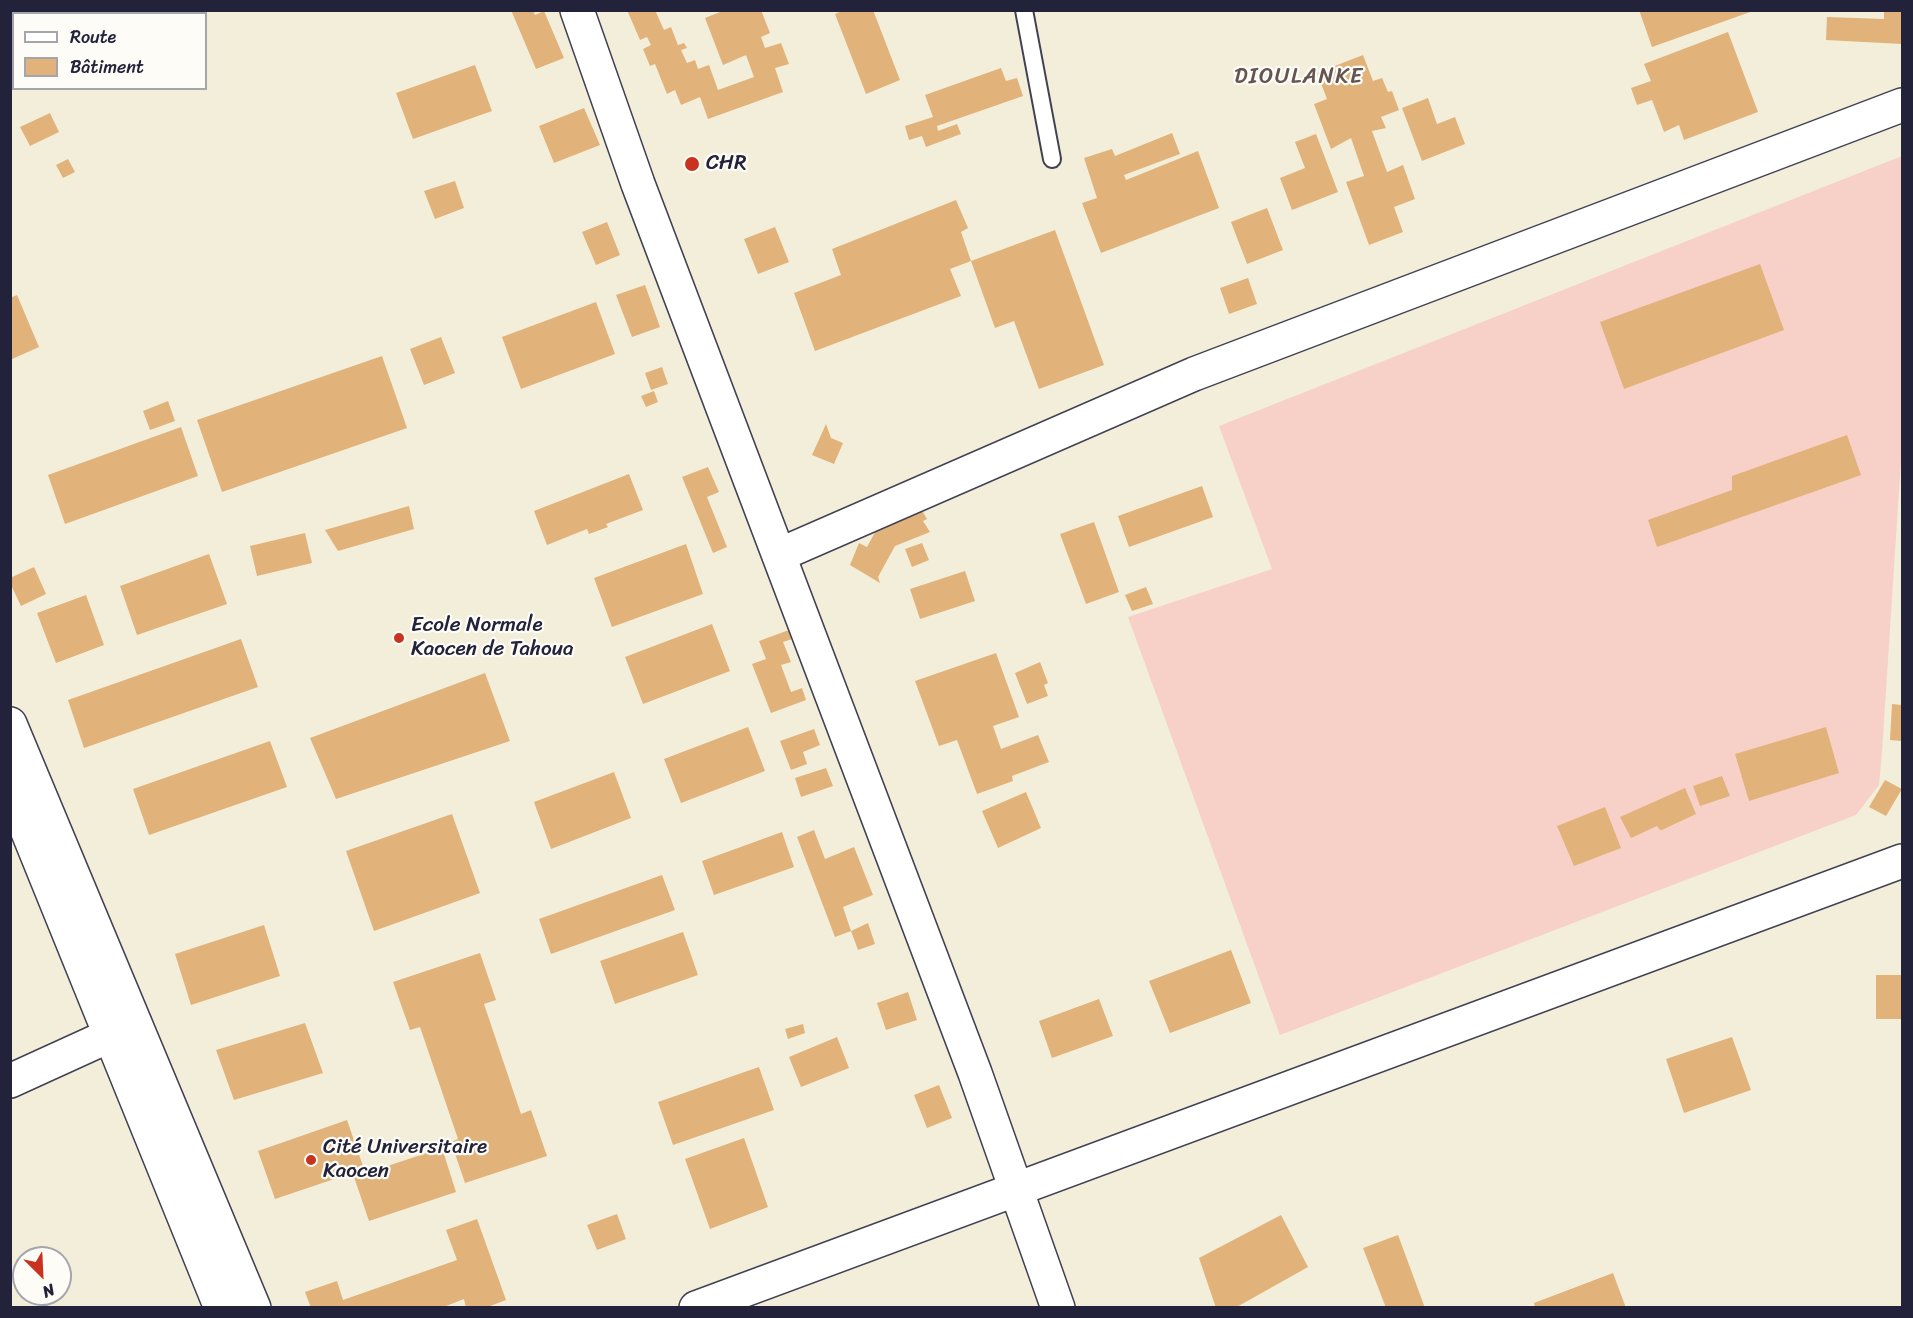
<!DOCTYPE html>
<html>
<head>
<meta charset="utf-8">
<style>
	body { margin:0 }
	#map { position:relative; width:1913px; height:1318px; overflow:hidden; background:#f2eed9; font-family:Sriracha,sans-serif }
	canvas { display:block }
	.frame { position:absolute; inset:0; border:12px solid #22223b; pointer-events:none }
	.legend { position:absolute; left:12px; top:12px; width:195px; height:78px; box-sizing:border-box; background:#fdfcf7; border:2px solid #a5a5ac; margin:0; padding:8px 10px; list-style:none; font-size:18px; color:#22223b }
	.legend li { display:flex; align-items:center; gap:12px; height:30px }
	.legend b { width:30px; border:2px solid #a5a5ac }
	.north { position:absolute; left:12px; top:1246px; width:60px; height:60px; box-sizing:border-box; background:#fdfcf7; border:2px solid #a5a5ac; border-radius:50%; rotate:156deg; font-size:16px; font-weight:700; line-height:24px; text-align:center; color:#22223b }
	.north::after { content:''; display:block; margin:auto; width:21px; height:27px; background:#c8321e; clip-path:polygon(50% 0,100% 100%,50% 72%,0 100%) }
</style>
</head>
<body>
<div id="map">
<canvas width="1913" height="1318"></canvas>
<div class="frame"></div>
<ul class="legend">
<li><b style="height:8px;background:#fff"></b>Route</li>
<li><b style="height:16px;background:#e1b37b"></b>Bâtiment</li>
</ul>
<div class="north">N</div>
</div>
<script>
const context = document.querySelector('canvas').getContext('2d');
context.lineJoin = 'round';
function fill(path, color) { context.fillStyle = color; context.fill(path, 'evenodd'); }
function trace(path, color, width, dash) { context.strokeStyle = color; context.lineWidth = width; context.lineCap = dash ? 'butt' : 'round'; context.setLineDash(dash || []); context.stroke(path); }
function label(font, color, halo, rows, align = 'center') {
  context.font = font + ' Sriracha,sans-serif'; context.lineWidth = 4.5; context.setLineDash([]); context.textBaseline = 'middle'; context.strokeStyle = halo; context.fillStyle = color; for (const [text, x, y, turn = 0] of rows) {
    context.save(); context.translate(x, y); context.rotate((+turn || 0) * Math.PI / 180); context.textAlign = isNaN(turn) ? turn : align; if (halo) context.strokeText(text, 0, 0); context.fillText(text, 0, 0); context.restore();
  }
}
fill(new Path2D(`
	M1902,156v289l-20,307 -3,33 -23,30 -576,220 -152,-418 144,-48 -53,-143z`), '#f7d1c7');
fill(new Path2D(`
	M511,10h22l2,5 9,-4 20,47 -28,11z
	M627,10h28l9,20 7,-3 7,18 6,-2 3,5 -6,2 6,13 8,-3 3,9 11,-4 9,25 36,-13 -8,-22 -23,10 -18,-47 20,-8h36l9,23 -9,4 4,11 16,-5 8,21 -14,4 8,24 -75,27 -8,-22 -19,8 -6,-15 -8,4 -12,-30 -5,2 -7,-17 8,-4 -4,-8 -7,3z
	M844,10h29l27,70 -34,14 -31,-80z
	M1639,10h114v1l-101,36z
	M1884,10h18v34l-76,-4 1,-23 57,2z
	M1728,32l30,80 -74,28 -5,-15 -15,7 -12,-32 -15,5 -6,-17 20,-7 -7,-17z
	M1363,55l10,26 9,-3 6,14 4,-1 7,19 -18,7 5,11 -14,3 15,41 16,-7 12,34 -21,8 9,25 -34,13 -23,-63 18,-6 -13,-38 -20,11 -17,-45 13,-5 -10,-26z
	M475,65l17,46 -79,28 -17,-46z
	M1001,68l5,13 11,-3 6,18 -86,30 1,5 19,-7 4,10 -35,13 -4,-11 -13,4 -4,-14 28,-9 -8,-22z
	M1428,98l9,26 18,-7 10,27 -43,17 -20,-53z
	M584,108l16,37 -46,18 -15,-37z
	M50,113l9,19 -29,14 -10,-19z
	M1172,133l8,21 -56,21 2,5 72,-29 21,57 -118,45 -19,-50 15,-5 -13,-40 28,-9 3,7z
	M1316,134l22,58 -46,18 -12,-32 25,-10 -10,-26z
	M68,159l7,13 -12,6 -7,-13z
	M455,181l9,27 -29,11 -11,-28z
	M956,200l12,28 -7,4 10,29 -21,8 11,27 -146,55 -21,-58 47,-18 -9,-26z
	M1267,208l16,42 -36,14 -16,-42z
	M607,222l13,33 -24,10 -14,-33z
	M775,227l14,35 -31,12 -14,-35z
	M1055,230l49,135 -65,24 -25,-68 -19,7 -24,-67z
	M1760,264l24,66 -160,59 -24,-67z
	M1248,278l9,26 -28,10 -9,-26z
	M645,285l15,42 -28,10 -16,-42z
	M17,295l22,52 -29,13v-62z
	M596,302l19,52 -94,35 -19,-52z
	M441,337l14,36 -31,12 -14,-36z
	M382,356l25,72 -185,64 -25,-72z
	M662,367l6,17 -17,6 -6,-17z
	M654,391l4,11 -12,5 -5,-11z
	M168,401l7,20 -25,9 -7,-19z
	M826,424l5,14 12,5 -9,21 -22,-9z
	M181,427l17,49 -133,48 -17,-49z
	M1847,435l14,40 -204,72 -9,-27 84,-30v-14z
	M708,467l11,25 -12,5 20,50 -14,6 -31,-76z
	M629,474l14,36 -37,14 2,3 -19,7 -2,-5 -40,16 -13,-34z
	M1202,486l11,31 -84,30 -11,-31z
	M409,506l5,23 -76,22 -13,-21z
	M920,507l7,12 -4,2 7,11 -35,14 -17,31 2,6 -30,-18 9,-22 8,4 13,-24z
	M1094,522l25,70 -33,12 -26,-70z
	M305,533l7,30 -55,13 -7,-30z
	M922,543l7,17 -17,7 -7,-18z
	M686,544l17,50 -91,33 -18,-49z
	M209,554l18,50 -90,31 -17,-49z
	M34,567l12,27 -25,12 -11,-23v-5z
	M965,571l10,30 -55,18 -10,-30z
	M1146,587l7,17 -21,7 -7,-16z
	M86,595l18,50 -48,18 -19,-50z
	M712,624l18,47 -87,33 -18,-47z
	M789,630l3,9 -9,3 8,20 -10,3 10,27 11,-4 4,12 -35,13 -19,-49 14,-5 -7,-18z
	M241,639l17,48 -174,61 -16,-48z
	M996,653l23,64 -26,9 8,23 37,-14 11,27 -37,14 1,5 -36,13 -20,-54 -18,6 -24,-65z
	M1040,662l8,21 -4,2 4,11 -21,8 -12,-31z
	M485,673l25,68 -174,58 -26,-61z
	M1892,704l10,1v36l-12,-1z
	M748,727l17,44 -84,32 -17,-44z
	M1826,727l13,46 -90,28 -14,-47z
	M814,729l6,16 -17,7 4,12 -16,6 -11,-29z
	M270,741l17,46 -138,48 -16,-46z
	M826,768l7,18 -32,11 -6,-19z
	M614,772l17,46 -80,31 -17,-47z
	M1722,776l8,20 -30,10 -7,-20z
	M1885,780l17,9 -16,27 -17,-9z
	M1685,788l11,26 -34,16h-2l-3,-4 -26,12 -11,-21z
	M1026,792l15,36 -43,20 -16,-37z
	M1605,807l16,41 -47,18 -17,-40z
	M452,814l28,79 -106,38 -28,-80z
	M814,830l11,29 29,-12 19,48 -30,12 8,24 17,-8 7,21 -17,6 -7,-19 -16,6 -38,-100z
	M782,832l12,35 -80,28 -12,-34z
	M662,875l13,35 -124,44 -12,-35z
	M264,925l16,51 -89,29 -16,-51z
	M683,932l15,43 -83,29 -15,-43z
	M1231,950l20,53 -81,30 -21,-52z
	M480,953l16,47 -12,4 37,110 10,-4 16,46 -82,27 -14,-41 7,-3 -38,-112 -10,3 -17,-48z
	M1876,975h25v44h-25z
	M908,992l9,28 -31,10 -9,-27z
	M1099,999l14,37 -61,22 -13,-37z
	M305,1023l18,50 -89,27 -18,-50z
	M803,1024l2,9 -17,6 -3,-10z
	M837,1037l12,31 -48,19 -12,-30z
	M1732,1037l19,53 -67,23 -18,-54z
	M759,1067l15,43 -101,35 -15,-43z
	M939,1085l13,33 -25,10 -13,-33z
	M347,1120l17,49 -89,30 -17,-48z
	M744,1138l24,69 -58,22 -25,-70z
	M442,1148l14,44 -87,29 -15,-44z
	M617,1214l9,25 -29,11 -10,-25z
	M1281,1215l27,52 -73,41h-19l-17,-50z
	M477,1219l29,81 -21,8h-19l-2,-9 -23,9h-130l-6,-16 32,-11 6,19 114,-40 -11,-30z
	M1398,1235l27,73h-39l-23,-60z
	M1613,1273l13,35h-91l-1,-5z`), '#e1b37b');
const service = new Path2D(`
	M1024,10l28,149`);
const minor = new Path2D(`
	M779,555l415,-181 708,-269
	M10,1081l125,-57
	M696,1308l1206,-447`);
const tertiary = new Path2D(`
	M577,10l61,174 337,889 83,235
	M10,724l244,584
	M10,788l211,520`);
trace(service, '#414153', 20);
trace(minor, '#414153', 36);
trace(tertiary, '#414153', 36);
trace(service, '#fff', 16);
trace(minor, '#fff', 33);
trace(tertiary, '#fff', 33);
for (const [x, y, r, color] of [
	[692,164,8,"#c8321e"],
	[399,638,6,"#c8321e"],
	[311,1160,6,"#c8321e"]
]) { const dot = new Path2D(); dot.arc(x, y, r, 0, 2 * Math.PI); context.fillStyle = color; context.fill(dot); trace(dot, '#fdfcf7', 2); }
label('21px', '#22223b', '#fdfcf7', [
	["CHR",706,164],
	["Ecole Normale",411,626],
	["Kaocen de Tahoua",411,650],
	["Cité Universitaire",323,1148],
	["Kaocen",323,1172]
], 'left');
context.letterSpacing = '1.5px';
label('22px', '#655551', '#fdfcf7', [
	["DIOULANKE",1299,77]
]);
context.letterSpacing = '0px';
</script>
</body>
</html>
